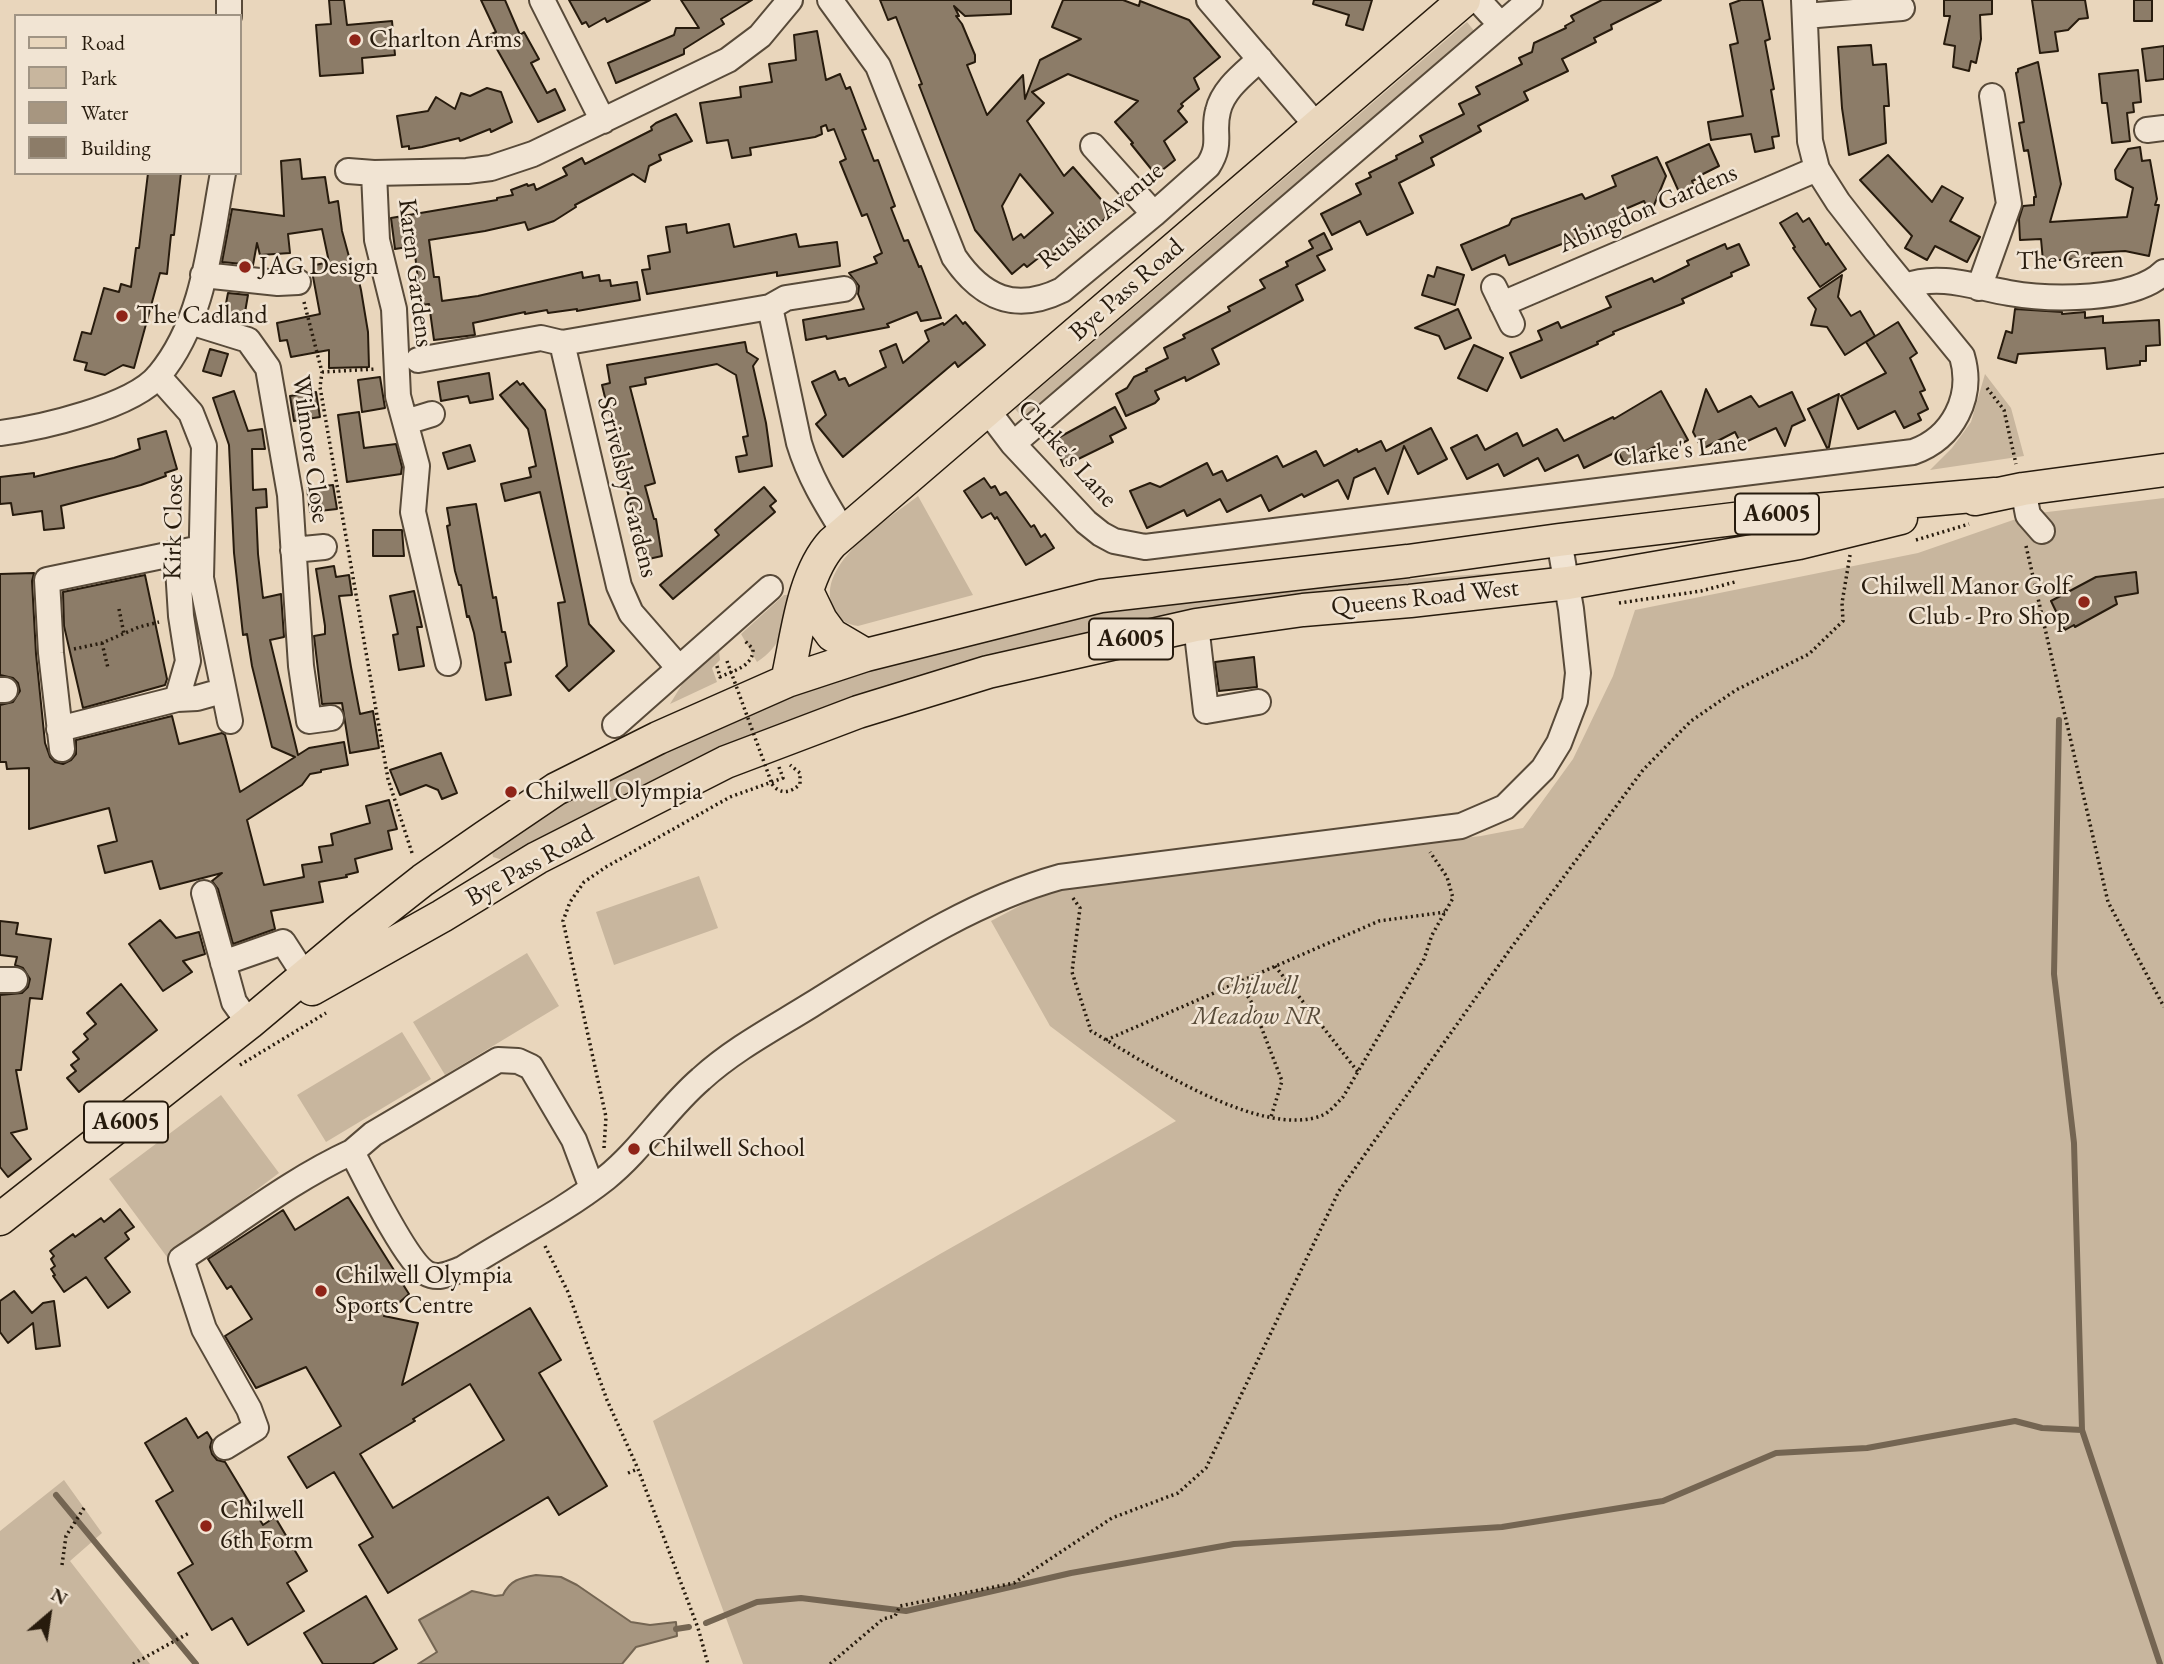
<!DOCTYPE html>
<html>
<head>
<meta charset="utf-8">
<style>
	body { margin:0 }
	#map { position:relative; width:2164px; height:1664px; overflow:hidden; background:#e9d6bc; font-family:"EB Garamond",serif }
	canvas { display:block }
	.legend { position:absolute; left:14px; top:14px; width:228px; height:161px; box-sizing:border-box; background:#f1e4d3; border:2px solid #a09484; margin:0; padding:9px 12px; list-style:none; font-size:21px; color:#271b0d }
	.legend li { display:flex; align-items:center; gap:14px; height:35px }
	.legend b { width:35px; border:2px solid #a09484 }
	.north { position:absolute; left:14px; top:1580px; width:70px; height:70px; -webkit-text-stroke:5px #f1e4d3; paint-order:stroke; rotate:29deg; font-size:19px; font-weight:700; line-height:28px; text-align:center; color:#271b0d }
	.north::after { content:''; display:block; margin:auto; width:24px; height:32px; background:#271b0d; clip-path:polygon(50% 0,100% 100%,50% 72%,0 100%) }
</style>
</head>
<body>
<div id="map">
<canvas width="2164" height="1664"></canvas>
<ul class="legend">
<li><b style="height:9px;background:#e9d6bc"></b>Road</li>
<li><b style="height:19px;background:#c8b69e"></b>Park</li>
<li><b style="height:19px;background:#a79680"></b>Water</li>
<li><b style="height:19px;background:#8c7c68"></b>Building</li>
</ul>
<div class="north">N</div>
</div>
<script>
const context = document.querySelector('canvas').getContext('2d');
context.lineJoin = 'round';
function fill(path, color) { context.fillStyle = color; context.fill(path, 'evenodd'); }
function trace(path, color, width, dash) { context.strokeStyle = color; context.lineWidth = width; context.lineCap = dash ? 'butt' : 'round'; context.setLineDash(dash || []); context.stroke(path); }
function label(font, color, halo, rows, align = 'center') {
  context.font = font + ' "EB Garamond",serif'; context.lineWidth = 5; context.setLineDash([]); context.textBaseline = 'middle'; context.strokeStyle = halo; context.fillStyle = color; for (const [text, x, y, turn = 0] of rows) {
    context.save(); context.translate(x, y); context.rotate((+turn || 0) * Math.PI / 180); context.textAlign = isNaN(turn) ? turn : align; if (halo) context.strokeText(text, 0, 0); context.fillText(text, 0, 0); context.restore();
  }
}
fill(new Path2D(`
	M1467,22l8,10 -451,387 -9,-10z
	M1985,374l26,34 13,48 -94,14 22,-22 19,-26z
	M918,496l55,99 -115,31c-12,-2 -20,-6 -25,-18 -19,-44 56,-89 85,-112z
	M2164,498v1166h-1421l-90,-243 287,-167 236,-133 -126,-95 -59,-105 55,-29 64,-13 371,-43 42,-8 50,-69 40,-83 22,-66 283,-57 98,-34 23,-6z
	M1523,571l6,6 -432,55 -594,228 -10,-3 -2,-11 62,-40 55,-29 198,-89 101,-35 186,-44 206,-25 56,-1z
	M784,595h4l3,3c-5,27 -10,49 -34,64l-16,-28z
	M719,651l1,9 -8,8 5,14 -47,22 14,-23z
	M699,876l19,52 -104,37 -18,-53z
	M527,953l32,53 -114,69 -32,-53z
	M402,1032l29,47 -105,63 -29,-47z
	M221,1095l58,78 -112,84 -58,-78z
	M64,1480l38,53 -32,28 80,103h-150v-133z`), '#c8b69e');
const water = new Path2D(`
	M536,1575l25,2 16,8 54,37 19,3 26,-3 1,14 -41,11 -14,17h-204l19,-12 -18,-32 53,-29 23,5 8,-1c7,-15 17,-17 33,-20z`);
fill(water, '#a79680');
trace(water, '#746552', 2);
trace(new Path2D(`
	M2059,720l-5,254 20,169 8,287 78,234
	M56,1495l140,169
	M706,1623l51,-21 44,-4 105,13 165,-38 163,-29 268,-17 161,-26 113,-48 91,-5 148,-27 27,7 40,2
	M676,1629l13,-2`), '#746552', 6);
const building = new Path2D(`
	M329,0h15l3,25 45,-4 3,34 -33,3 1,15 -43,3 -4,-51 15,-1z
	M481,0h24l15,35 4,-3 15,27 -8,4 16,30 8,-4 10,21 -27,12 -49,-87 7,-3z
	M569,0h81l-43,22 -2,-4 -16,9 -3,-5 -4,2z
	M681,0h71l-31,19 3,5 -40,25v5l-68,29 -8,-20 66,-28 2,-7h23z
	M880,0h131v14l-46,2 -11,-10 5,10h-3l6,8 13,31v7l-8,3 20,50 36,-40 2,24 15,-39 41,-21 -29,-12 11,-27h60l16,6 1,-5 49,19 31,37 -26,21 5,11 -18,15 2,2 -5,5 9,11 -23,19 11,19 -19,15 -25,-31 2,-1 -18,-21 23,-21 -70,-27 -36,18 12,11 -17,18 37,55 9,-9 39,45 -17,16 -3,-4 -41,33 -5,-5 -19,15 -3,-3 -12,10 -37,-44 -56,-145 3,-1 -26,-67 -8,3zM1020,174l33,39 -29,25 -3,-4 -8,6 -11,-34z
	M1314,0h58l-9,30 -17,-5 3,-10 -36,-11z
	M1602,0h59l-50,25 1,4 -18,9 2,4 -34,17 6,12 -44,21 4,8 -50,26 3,5 -50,27 3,7 -35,18 14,30 -46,22 -7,-14 -28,14 -11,-21 40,-20 -5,-10 15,-7 -2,-4 28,-14 -1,-3 27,-14 -3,-6 44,-22 -5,-10 21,-10 -4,-7 46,-23 -3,-6 13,-6 2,-9 32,-15 -1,-2 9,-5 -3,-5z
	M1741,0h21l8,39 -5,2 9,48 -3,1 8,46 -7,1 2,11 -19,4 -4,-18 -40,6 -3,-18 35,-6 -13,-71 8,-2 -8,-39z
	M1944,0h48v14l-12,1 1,24 -5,24 -5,-2 -2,10 -16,-4 2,-21 -11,-2 6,-28h-6z
	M2032,0h53l3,18 -9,1 -11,11 -13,2 3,19 -18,2z
	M2134,0h18v21h-18z
	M817,31l9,49 14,-6 6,15 4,-2 16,42 -4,1 12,31 4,-1 17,46 -4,2 13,33 4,-1 11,27 2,-1 20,52 -20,3 -4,-9 -30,12 2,3 -62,12 -1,-3 -20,4 -3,-20 61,-11 -6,-15 1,-8 -10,-13 28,-10 -3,-6 8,-4 -15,-39 -5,2 -22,-54 6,-3 -12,-30 -6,2 -2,-6 -5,2 1,7 -7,3 -65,11 1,7 -19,3 -4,-18 -21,3 -7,-40 41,-6 -1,-10 32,-5 -3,-18 27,-4 -2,-25z
	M1871,45l2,20 13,-1 3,42h-5l2,37 -37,12 -7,-47 -4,-61z
	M2164,46v33l-18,2 -4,-32z
	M2038,62l23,122 -11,38 77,-5 6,-29 -17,-9 -1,-9 13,-21 12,-2 2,14 8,-1 7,39 -2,6h4l-10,51 -24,-5 -33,2 1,5 -50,3 -2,-22 -21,1 -1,-21 4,-13 11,-1v-8h2l-8,-47 -4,1 -5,-28 5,-1 -8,-49 2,-1v-3z
	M2138,70l3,32 -8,1 1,9 -7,1 3,28 -18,2 -5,-40h-5l-3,-29z
	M487,88l14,4 11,30 -21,10 -1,-3 -30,12 -1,-3 -37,9 -13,2v-3l-7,1 -5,-31 31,-5 8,-14 19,12 6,-16 9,3z
	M676,114l16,27 -33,14 2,5 -12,6 -4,16 -12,-8 -58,31 1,2 -22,14 -26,9 -3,-8 -40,9 -56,9 5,37h5l3,24 36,-5 104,-24 1,6 16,-3 1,6 10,-1 1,6 26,-4 3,18 -63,11v-2l-29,4 -1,-3 -22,4v-2l-52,11 2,12 -41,5 -5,-36 -8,1 -7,-59 -19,3 -4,-31 106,-18v-2l16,-3 -2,-5 16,-6 1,2 6,-2 2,6 31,-15 -4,-7 19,-10 3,6 67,-34 -1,-3 5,-4z
	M1709,144l10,22 -18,9v2l-9,4 2,5 -15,6 -13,-29z
	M1888,155l44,47 10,-16 21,12 -13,23 30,16 -13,25 -32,-16 -8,14 -22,-12 7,-12 -52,-56z
	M1657,157l9,19 -16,39 -6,-14 -21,9 -2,8 -34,16 -78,31 -4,-10 -33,15 -11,-25 48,-20 3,-6 70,-25 3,5 31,-13 -4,-10z
	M300,159l2,20 23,-2 4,26 9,-2 4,30 9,33h4l6,26 7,42 1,35 -40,1v-18l-38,7 -4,-17 -7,1 -3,-18 43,-9 -9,-48 18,-4 -7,-33 -34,5 2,19 -30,2 -3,-12 -4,22 -31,-3 10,-53 52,7 -3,-55z
	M148,173h33l-7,62h-3l-4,39 -7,-1 -26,95 -11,-3 -18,10 -20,-5 2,-7 -13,-3 8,-28 9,2 13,-46 15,4 2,-8 10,3 5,-39h3z
	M1797,213l6,9 6,-4 17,27 2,-2 18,26 -26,18 -27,-39 2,-1 -15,-24z
	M686,224l1,9 42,-9 5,23 62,-13 3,13 38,-5 3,24 -63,10v-4l-130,22 -5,-24 8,-1 -2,-13 22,-4 -4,-25z
	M1324,233l8,16 -15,7 8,14 -29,15 7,15 -91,49 7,15 -33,17 -1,-4 -30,14 4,8 -4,4 -29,13 -10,-22 11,-6 7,-11 13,-6 -1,-2 22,-11 -4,-10 21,-10 -2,-3 47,-24 -2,-4 37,-19 -5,-8 28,-14 -2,-4 27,-14 -4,-7z
	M1725,244l2,5 12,-5 10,21 -18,8 1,3 -50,23 2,4 -71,29 1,2 -17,8 1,2 -77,34 -11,-25 32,-13 -4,-9 20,-9 3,6 50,-21 -5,-10 46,-19 2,4 35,-17 -2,-4z
	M1437,267l27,8 -9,30 -33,-10 6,-20 6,2z
	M1842,275l-4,22 13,19 9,-5 15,25 -30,19 -18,-28 -16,-2 5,-16 -8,-11z
	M228,293l20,2 -4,23 -20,-4z
	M1458,309l13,29 -26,11 -6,-13 -24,-8z
	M2015,309l47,3v2l23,-2v6l18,-2v7l56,-3 1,25 -14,1v15h-6v4l-33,4 -2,-21 -87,6 -2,9 -18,-5 8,-27 6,2z
	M956,315l7,9 2,-2 20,23 -27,22 -3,-5 -112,95 -27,-33 10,-9 -14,-33 23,-11 4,9 6,-2 4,8 37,-19 -6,-16 16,-7 7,19 26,-22 -4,-10 18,-8 1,2z
	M1898,322l19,31 -7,5 15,32 -5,2 8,17 -10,5 3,6 -17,8 -9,-17 -37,18 -17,-33 45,-23 -20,-31z
	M745,342l2,10 11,7 -5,7 13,57 6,43 -33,6 -3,-15 11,-2 -4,-18 5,-1 -12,-61 -19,-11 -72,14 1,6 -16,3 25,96 -10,3 9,33h2l6,37 -18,4 -42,-175 8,-2 -3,-18z
	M1474,345l29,13 -16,33 -29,-13z
	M210,349l18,5 -7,22 -18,-5z
	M489,373l4,26 -23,4 -2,-7 -27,5 -3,-19z
	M380,377l5,31 -23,4 -4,-32z
	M517,381l3,4 3,-2 22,27 44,214 25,27 -45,40 -13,-15 11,-10 -9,-63 7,-1 -25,-110 -35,9 -4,-17 30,-7 -2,-9 7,-2 -8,-37 -28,-34z
	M1706,389l12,23 33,-16 8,11 33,-15 13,28 -13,6 -7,20 -9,-18 -35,16 -6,-12 -33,17 -9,-17z
	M234,391l14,40 14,-2 3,20h-13l1,41 13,-1 1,18 -11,1 2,46 5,44 18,-4 3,43 -14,3 28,115 11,-7 35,-6 4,23 -27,5v2l-11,2 -8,11 -55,35 17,65 40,-8 -2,-12 20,-3 -3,-15 14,-2 -2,-11 39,-11 -4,-17 23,-6 8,29 -9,2 4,18 -37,10 3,13 -12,3 1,2 -28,5 4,20 -52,9 4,18 -42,15 -15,-55 -6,-8 10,-8 -62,16 -8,-28 -47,12 -7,-27 19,-5 -8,-33 -80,21v-61l-22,1 -1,-7h-6v-57l13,-3 7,-11 -2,-8 -5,-5 -13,-3v-101l34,-1 -2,8 4,73 9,89 5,14 5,5 8,2 8,-4 5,-6v-14l96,-24 7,28 43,-11 3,2 15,57 55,-35 -23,-10 -20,-81 -5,-32 -4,1 -9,-82 -5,-108 -16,-47z
	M1661,391l27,49 -26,14 -4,-9 -34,18 -6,-12 -34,17 -6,-13 -33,16 -7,-13 -34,18 -6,-12 -31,15 -16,-31 26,-13 8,15 32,-17 6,13 34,-17 7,12 49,-24 1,2z
	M316,392l4,25 -26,4 -4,-25z
	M1839,394l-10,53 -2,1 -19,-39z
	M1115,407l11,21 -16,8 3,6 -49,24 -8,-17 4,-2 -4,-8z
	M359,412l5,36 32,-4 6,23 -1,7 -54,8 -9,-67z
	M1431,428l16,31 -29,15 -14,-28 -16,48 -13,-26 -21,10 -6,21 -10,-19 -34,17 -2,-3 -33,17 -8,-16 -34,17 -7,-13 -33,17 -3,-6 -37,18 -17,-37 20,-8 10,4 47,-24 6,12 9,-4 5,10 50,-25 6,11 33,-16 8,15 33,-17 1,3 23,-11 5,10z
	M166,431l11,38 -12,4 1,3 -25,9 -80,21 3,22 -20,2 -2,-19 -29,4 -2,-12 -11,1v-27l34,-4v4l80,-19 26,-9 -2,-10z
	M470,445l5,16 -27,8 -5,-16z
	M984,478l7,10 4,-2 5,9 6,-3 25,35 3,-2 7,12 4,-3 9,14 -28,17 -29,-48 -2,2 -4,-6 -9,5 -18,-27z
	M333,485l4,24 -27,3 -3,-24z
	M764,487l12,14 -6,5 5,6 -102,87 -13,-14 59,-50 -4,-5z
	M476,504l17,94 3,-1 6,35h3l6,30 -6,1 6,32 -25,5 -12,-67 -5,-17 -2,1 -6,-32h-2l-4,-14 -8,-45 3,-1 -3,-17z
	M373,530h29l2,26h-31z
	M334,566l2,11 13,-2 3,20 -13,1 12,71 9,47 13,-3 6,37 -29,5 -8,-50 -20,1 -8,-68 11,-2v-8l-9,-57z
	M2136,572l2,21 -23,4 2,7 -42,23 -1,-2 -9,5 -14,-29 45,-24z
	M145,575l22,104 -2,6 -82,23 -19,-82 -1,-34z
	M414,591l8,36h-5l7,39 -25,4 -6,-35 5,-1 -8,-38z
	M1254,657l3,30 -38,4 -4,-29z
	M441,753l16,40 -15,6 -4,-9 -12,-5 -26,10 -10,-25z
	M160,920l16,18 23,-6 6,22 -22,7 9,11 -29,19 -34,-47z
	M0,921l18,2 -2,11 35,5 -9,60 -12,-1 -9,72h-5l11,59 -16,4 20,26 -23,18 -8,-10v-172l22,-2 6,-6 2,-8 -7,-11 -8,-3 2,-8 -17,-2z
	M121,984l36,46 -78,62 -12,-14 9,-7 -5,-6 8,-6 -6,-7 15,-13 -4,-5 12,-10 -9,-11z
	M348,1197l61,97 -25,22 34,7 -16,62 128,-77 31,52 -22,13 68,113 -48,29 -11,-18 -160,96 -29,-48 14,-8 -39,-65 -27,16 -19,-31 53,-31 -35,-59 -50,21 -31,-52 27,-17 -21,-33 -4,3 -19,-30 75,-49 12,20zM470,1384l34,56 -111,68 -33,-54 55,-33 -2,-2z
	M120,1209l14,18 -9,6 4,6 -24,19 25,34 -22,16 -22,-31 -22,15 -11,-16 2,-1 -4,-6 4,-3 -4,-7 3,-3 -4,-5 23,-17 2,3 26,-19 3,4z
	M14,1291l18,22 11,-10 11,-2 6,45 -24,3 -3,-26 -25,20 -8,-11v-31z
	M186,1418l12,20 9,-6 5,8 -2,7 2,7 5,6 8,2 38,63 12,-8 32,54 -20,12 17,28 -56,34 -16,-27 -20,12 -34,-57 15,-9 -37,-63 17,-10 -28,-48z
	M366,1596l31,53 -25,15h-49l-19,-31z`);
fill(building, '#8c7c68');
trace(building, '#271b0d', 2);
const minor = new Path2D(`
	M229,0v16
	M542,0l61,121
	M830,0l48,66 76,191c28,41 61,56 108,33l92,-76 54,-48c15,-23 4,-33 10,-55 5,-22 26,-37 42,-52
	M1209,0l108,126
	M1478,0l23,25
	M1805,16l97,-8
	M2147,130l17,-2
	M1093,146l61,68
	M348,171l26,2 93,-2 24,-3 42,-14 195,-94 32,-24 30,-36
	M374,173l3,67 17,69 4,87 19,70 -4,46 35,151
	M203,275l75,8 20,-1
	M1905,286c35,-13 69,1 104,7 40,7 125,9 155,-21
	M1494,287l18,37
	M1979,288l30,-84 -17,-108
	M1502,304l315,-135
	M770,307l16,-9 58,-9
	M190,322l58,18 20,28 22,127 11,171 8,55 22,-3
	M418,360l123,-22 21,5
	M158,376l33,37 13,33 -3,132 29,143
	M988,411l25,33 73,78 15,12 13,7 31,6 768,-95c40,-14 61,-55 49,-96l-85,-104 -39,-50 -21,-33 -7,-28 -6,-141
	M406,422l26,-8
	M0,433c40,-5 133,-26 159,-58 46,-55 51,-134 64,-202
	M1013,444l517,-444
	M2023,489l5,26 14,16
	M293,550l31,-3
	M177,552l4,64 7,45 -11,38
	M1196,625l10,86 52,-9
	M679,668l-48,-55 -12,-27 -57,-243 208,-36 29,136c10,33 26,59 44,88
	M0,690h5
	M615,725l155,-137
	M59,729l118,-30 20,-1 25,-7
	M62,749l-11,-96 -4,-73 154,-32
	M204,893l30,109 15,21
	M223,963l60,-21 22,34
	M0,980h15
	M592,1188l-18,-48 -43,-73 -13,-6 -20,-1 -125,74 -21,18c13,25 54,109 74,121 12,7 25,0 36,-4 47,-30 101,-57 144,-91 36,-29 60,-69 95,-99 33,-30 73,-51 110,-74 79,-49 159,-103 249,-128l401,-51 44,-19 38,-38 16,-26 16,-42 3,-28 -7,-64 -12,-69
	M225,1447l31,-19 -7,-19 -45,-80 -23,-70c56,-36 110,-79 171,-107`);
const major = new Path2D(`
	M1975,499l48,-10 141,-19
	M807,591l14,29 11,15 34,20
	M787,681c10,-43 15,-105 45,-138l632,-543
	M312,989l130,-73 95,-58 189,-96 132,-50 130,-40 208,-47 107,-15 107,-9 158,-18 231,-40 102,-25
	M0,1219l249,-196 113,-95 61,-48 62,-43 71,-48 102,-51 129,-57 79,-26 235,-59 307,-35 151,-21 233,-28 203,-18`);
trace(minor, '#584a39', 28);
trace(major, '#271b0d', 35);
trace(new Path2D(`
	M304,302l18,70 -2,15 68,392 25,77
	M322,372l54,-3
	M1987,388l17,22 12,54
	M1916,540l53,-16
	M2026,546l82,356 56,105
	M1619,603l82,-12 34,-9
	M119,609l5,25
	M102,643l6,25
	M74,649l28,-6 37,-16 20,-5
	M717,666l3,11c14,-7 33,-10 33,-28l-8,-8
	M772,784c8,11 19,9 28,0v-11l-10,-8
	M1073,898l7,10 -8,64 19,59c52,30 171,110 232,84 7,-3 14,-12 20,-18l81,-138 8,-24 21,-37 -6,-21 -17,-25
	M1275,966l83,106
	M1239,982l13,21 30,78 -11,36
	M1106,1040l273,-119 66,-9
	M240,1065l86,-52
	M604,1148l2,-31 -43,-196 7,-19 14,-20 22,-15 124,-70 53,-19 -4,-11
	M545,1246l23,46 39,108 31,69 60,159 10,36
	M628,1473l10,-4
	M62,1565l4,-29 18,-28
	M133,1664l56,-31
	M830,1664l53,-45 12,-3 5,-10 114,-23 98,-65 66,-25 28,-25 133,-277 172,-243 132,-178 48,-49 45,-31 73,-36 34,-33 -1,-18 8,-48`), '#271b0d', 3.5, [2, 3.5]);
trace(minor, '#f1e4d3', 24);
trace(major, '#e9d6bc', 32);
trace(new Path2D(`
	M727,661l45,123`), '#271b0d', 3.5, [2, 3.5]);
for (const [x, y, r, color] of [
	[355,40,7,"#8f2418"],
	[245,267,7,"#8f2418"],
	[122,316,7,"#8f2418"],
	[2084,602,7,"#8f2418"],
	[511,792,7,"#8f2418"],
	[634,1149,7,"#8f2418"],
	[321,1291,7,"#8f2418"],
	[206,1526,7,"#8f2418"]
]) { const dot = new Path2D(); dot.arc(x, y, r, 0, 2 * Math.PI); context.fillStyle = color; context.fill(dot); trace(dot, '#f1e4d3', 2.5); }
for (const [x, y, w] of [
	[1777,514,84],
	[1131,639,84],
	[126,1122,84]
]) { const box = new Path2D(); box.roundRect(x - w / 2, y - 20.5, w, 41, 5); context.fillStyle = '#f1e4d3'; context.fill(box); trace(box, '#271b0d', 2); }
label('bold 24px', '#271b0d', null, [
	["A6005",1777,514],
	["A6005",1131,639],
	["A6005",126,1122]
]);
label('26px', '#271b0d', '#f1e4d3', [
	["Charlton Arms",369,40],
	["JAG Design",259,267],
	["The Cadland",136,316],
	["Chilwell Manor Golf",2070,587,"right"],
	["Club - Pro Shop",2070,617,"right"],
	["Chilwell Olympia",525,792],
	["Chilwell School",648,1149],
	["Chilwell Olympia",335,1276],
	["Sports Centre",335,1306],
	["Chilwell",220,1511],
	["6th Form",220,1541]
], 'left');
label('26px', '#271b0d', '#f1e4d3', [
	["Abingdon Gardens",1648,209,-23],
	["Ruskin Avenue",1101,216,-39],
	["The Green",2070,261,-1],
	["Karen Gardens",415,273,83],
	["Bye Pass Road",1127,290,-41],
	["Wilmore Close",310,449,82],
	["Clarke's Lane",1680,451,-7],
	["Clarke's Lane",1067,454,48],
	["Scrivelsby Gardens",627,487,76],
	["Kirk Close",174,527,-89],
	["Queens Road West",1425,598,-6],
	["Bye Pass Road",530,866,-29]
]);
label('italic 26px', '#574a38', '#f1e4d3', [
	["Chilwell",1257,987],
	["Meadow NR",1257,1017]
]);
</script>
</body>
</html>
